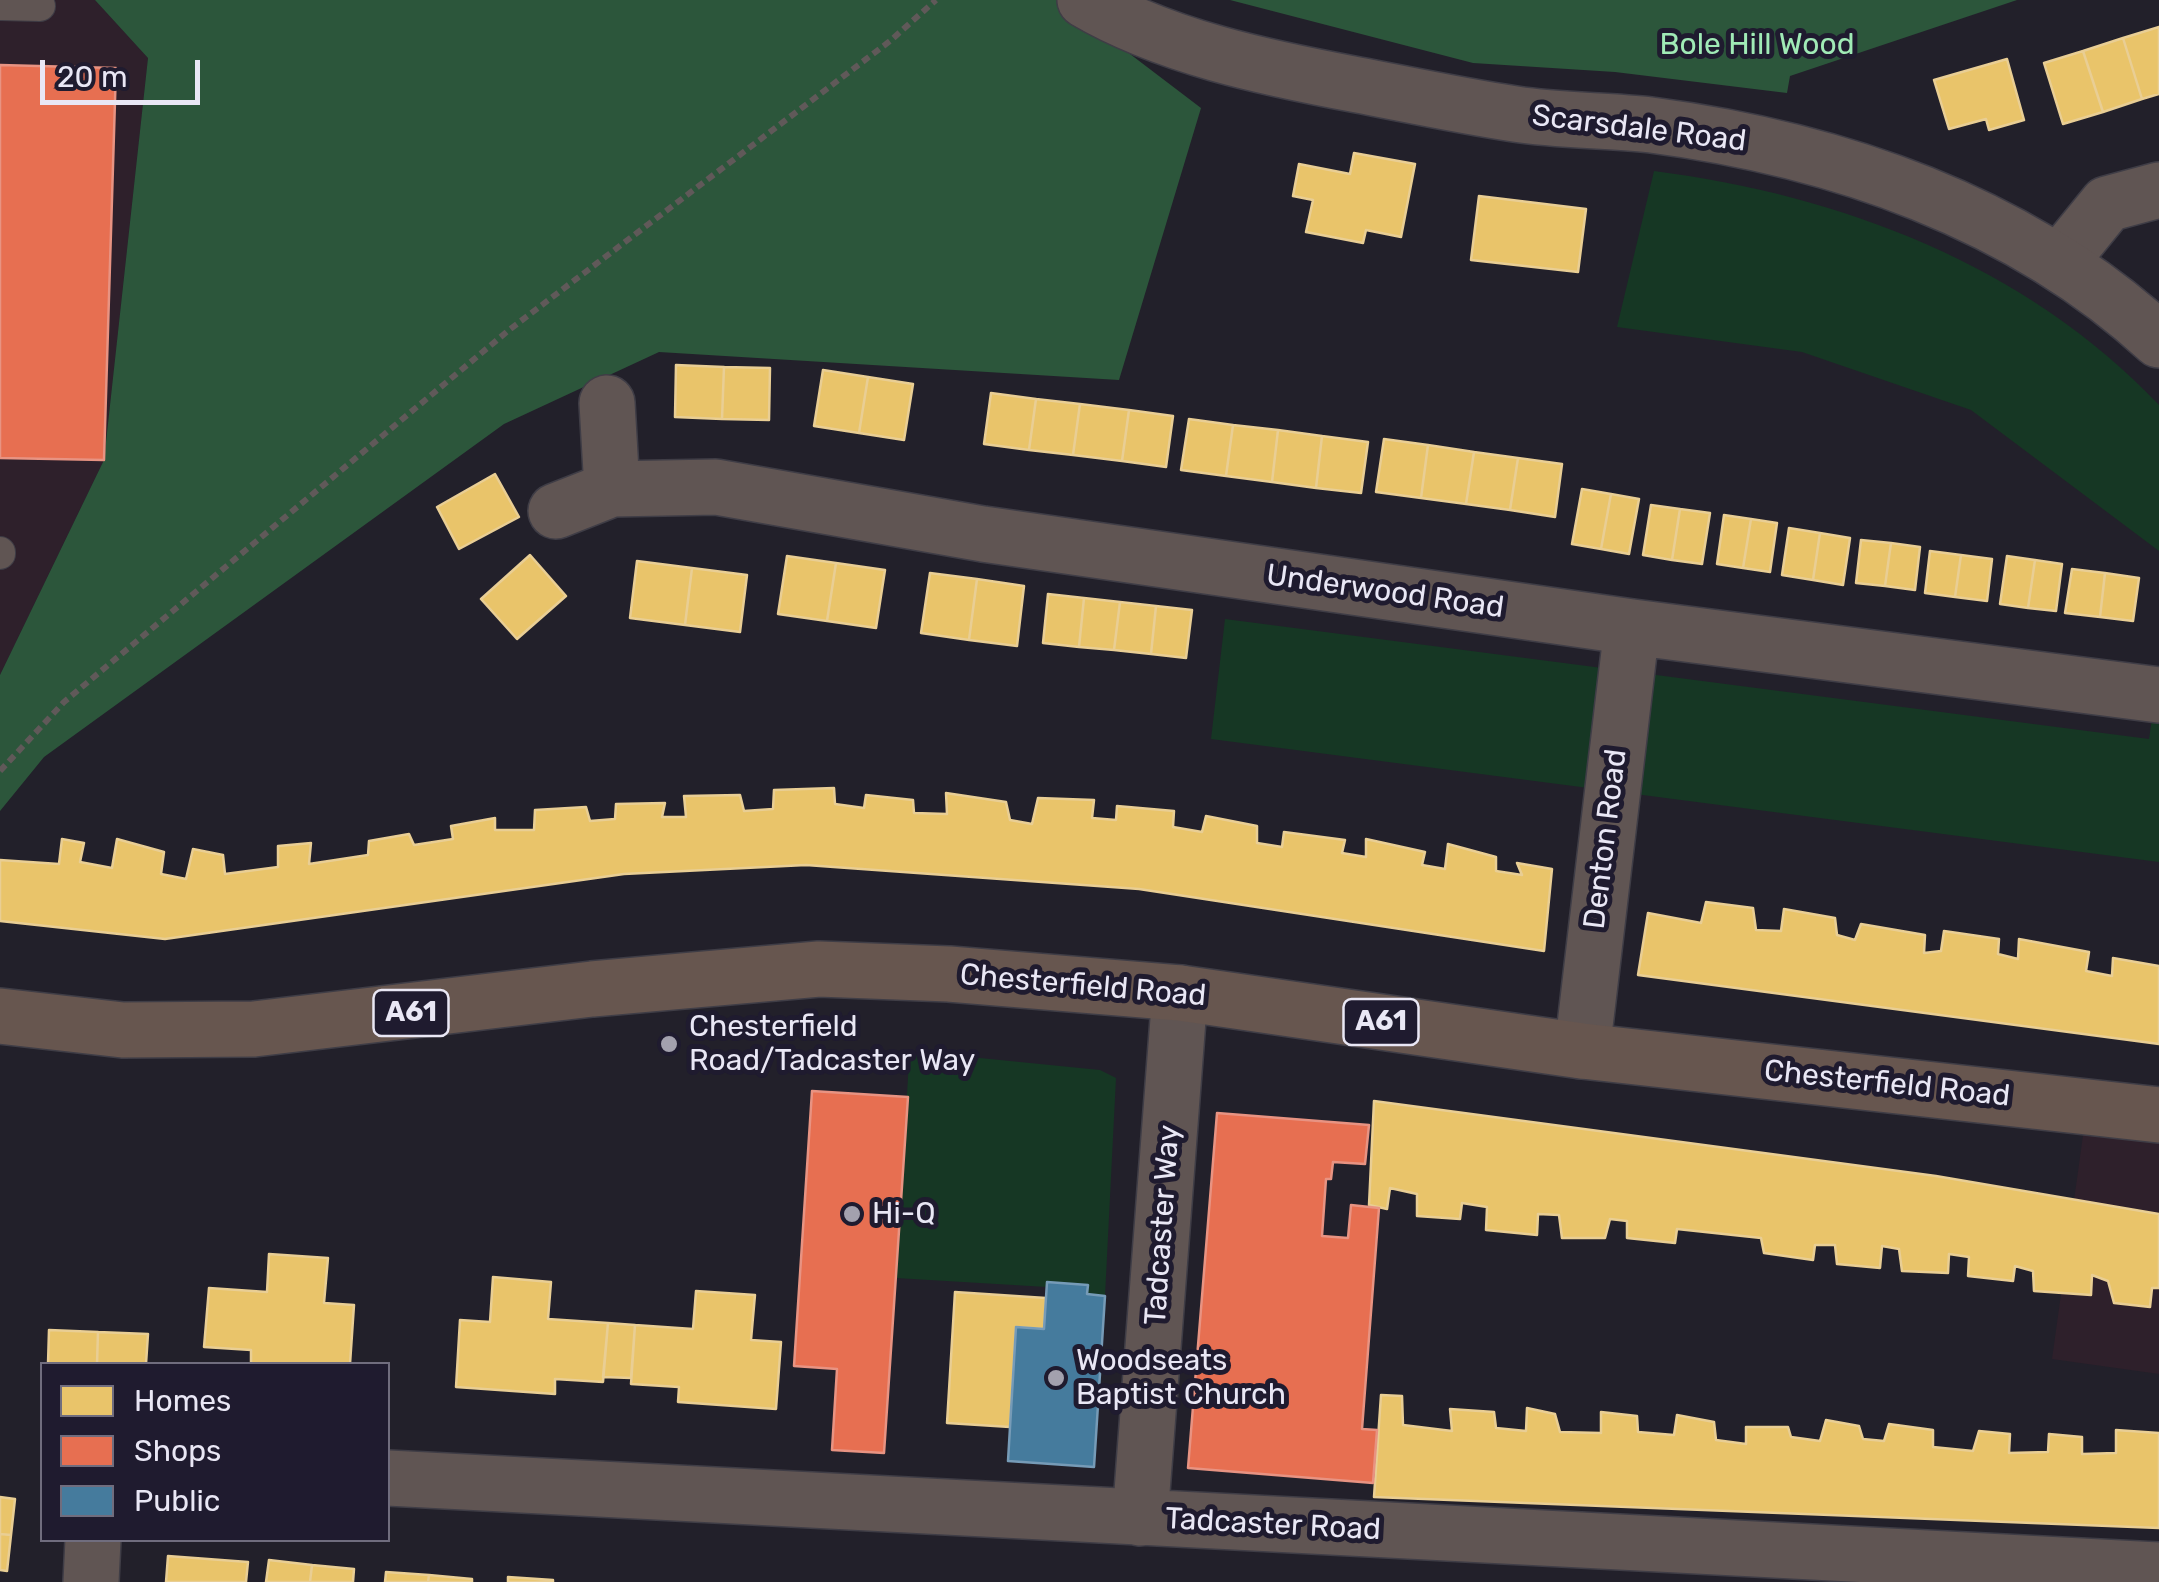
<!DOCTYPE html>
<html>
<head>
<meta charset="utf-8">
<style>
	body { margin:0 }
	#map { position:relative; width:2159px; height:1582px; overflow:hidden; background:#22202a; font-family:Rubik,sans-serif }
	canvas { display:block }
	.legend { position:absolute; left:40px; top:1362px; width:350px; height:180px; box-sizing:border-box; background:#1f1b2f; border:2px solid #706d7e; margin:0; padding:12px 18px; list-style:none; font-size:30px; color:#e9e7f5 }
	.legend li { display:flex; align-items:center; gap:20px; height:50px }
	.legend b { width:50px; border:2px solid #706d7e }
	.scale { position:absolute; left:40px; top:60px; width:160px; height:45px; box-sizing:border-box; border:5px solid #e9e7f5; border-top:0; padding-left:12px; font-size:30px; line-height:35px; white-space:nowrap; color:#e9e7f5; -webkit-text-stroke:8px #1f1b2f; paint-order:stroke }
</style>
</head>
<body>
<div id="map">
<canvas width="2159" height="1582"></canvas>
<ul class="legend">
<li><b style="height:28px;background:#e9c46a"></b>Homes</li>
<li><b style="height:28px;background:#e76f51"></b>Shops</li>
<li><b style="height:28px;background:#457b9d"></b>Public</li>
</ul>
<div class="scale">20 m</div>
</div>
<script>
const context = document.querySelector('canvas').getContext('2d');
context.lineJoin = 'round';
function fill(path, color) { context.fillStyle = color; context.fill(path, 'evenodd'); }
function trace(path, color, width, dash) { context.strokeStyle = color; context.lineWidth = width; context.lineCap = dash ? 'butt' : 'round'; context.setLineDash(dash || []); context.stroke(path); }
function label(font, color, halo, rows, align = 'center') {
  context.font = font + ' Rubik,sans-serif'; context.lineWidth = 10; context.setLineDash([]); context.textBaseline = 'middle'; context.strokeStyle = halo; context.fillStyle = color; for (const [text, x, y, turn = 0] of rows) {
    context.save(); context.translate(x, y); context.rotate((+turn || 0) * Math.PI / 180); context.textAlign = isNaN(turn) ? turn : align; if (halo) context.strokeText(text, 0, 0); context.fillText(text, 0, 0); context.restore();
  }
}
fill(new Path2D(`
	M0,0h95l53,58 -44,402 -104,215z
	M2085,1121l74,9v244l-107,-15z`), '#2e202b');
fill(new Path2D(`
	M1654,171c187,24 373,94 505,234v146l-188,-141 -169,-58 -185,-25z
	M1225,619l924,120 10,-68v191l-948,-123z
	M920,1052l180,18 16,8 -11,218 -18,-2v-9l-39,-3 -1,5 -151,-9 13,-217z`), '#163724');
fill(new Path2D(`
	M95,0h964l142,108 -82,272 -460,-28 -155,72 -460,333 -44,54v-136l104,-215 44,-402z
	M1230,0h787l-227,76 -3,17 -172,-21 -142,-9z`), '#2c563b');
const homes = new Path2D(`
	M2159,27v67l-17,5 -19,-61z
	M2123,38l19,61 -39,13 -20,-61z
	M2083,51l20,61 -40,12 -19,-61z
	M2007,59l17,61 -35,10 -3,-11 -37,10 -15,-49z
	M1354,153l61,11 -14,73 -35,-7 -3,13 -57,-11 7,-32 -20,-4 6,-32 51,10z
	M1479,196l107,13 -8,63 -107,-12z
	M676,365l48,2 -2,52 -47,-2z
	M724,367l46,1 -1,52 -47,-1z
	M823,370l45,7 -9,56 -45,-7z
	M868,377l45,7 -9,56 -45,-7z
	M991,393l45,6 -7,51 -45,-6z
	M1036,399l44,5 -7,51 -44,-5z
	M1080,404l49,6 -7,51 -49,-6z
	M1129,410l44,6 -7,51 -44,-6z
	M1189,419l44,6 -7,51 -45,-6z
	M1233,425l45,5 -6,52 -46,-6z
	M1278,430l44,6 -6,52 -44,-6z
	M1322,436l46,6 -7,51 -45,-5z
	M1384,439l44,6 -7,53 -45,-6z
	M1428,445l46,7 -8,52 -45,-6z
	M1474,452l44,6 -8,52 -44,-6z
	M1518,458l44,6 -7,53 -45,-7z
	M495,474l24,43 -60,32 -22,-42z
	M1582,489l29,5 -10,55 -29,-5z
	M1611,494l28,5 -10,55 -28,-5z
	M1651,505l29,4 -8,51 -29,-5z
	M1680,509l30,4 -8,51 -30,-4z
	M1724,515l27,4 -8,49 -26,-4z
	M1751,519l26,4 -7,49 -27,-4z
	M1789,528l31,5 -7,47 -31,-5z
	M1820,533l30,5 -7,47 -30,-5z
	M1861,540l30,3 -6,43 -29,-3z
	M1891,543l29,4 -5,43 -30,-4z
	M1930,551l31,4 -6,42 -30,-4z
	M530,555l36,41 -49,43 -36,-40z
	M1961,555l31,4 -5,42 -32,-4z
	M787,556l49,7 -9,58 -49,-7z
	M2007,556l28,4 -7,48 -28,-4z
	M2035,560l27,4 -6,47 -28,-3z
	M637,561l55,7 -7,57 -55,-7z
	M836,563l49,7 -9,58 -49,-7z
	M692,568l55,7 -7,57 -55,-7z
	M2072,569l33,4 -5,44 -35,-4z
	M930,573l47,6 -8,61 -48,-7z
	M2105,573l34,5 -6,43 -33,-4z
	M977,579l47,7 -7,60 -48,-6z
	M1048,594l36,4 -5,49 -36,-4z
	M1084,598l36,4 -6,48 -35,-3z
	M1120,602l36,4 -5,48 -37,-4z
	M1156,606l36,4 -6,48 -35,-4z
	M834,788l1,16 29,4 2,-13 47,5 1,13 33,1 -1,-21 60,9 4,18 22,4 6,-26 56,2 -2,18 24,2 1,-14 57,5 -1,16 29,5 4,-16 51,10v17l25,4 2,-15 61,8 -3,13 24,4v-18l59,13 -3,13 23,4 3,-25 48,13v14l26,4 -5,-12 35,6 -8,82 -405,-62 -333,-24 -182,9 -459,65 -165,-18v-61l59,4 3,-25 22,4 -4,19 32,6 5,-29 47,13 -3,22 25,5 7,-30 30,6 2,19 53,-7v-21l33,-3 -2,21 59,-9 1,-14 40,-7 5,11 39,-6 -2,-13 44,-8v12h39l1,-20 51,-3 4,14 25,-2 1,-15 49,-1 -3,14h24l-2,-21 56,-1 4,16 29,-2 1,-19z
	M1706,902l47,6 3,22 25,1 3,-22 51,9 2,17 18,5 6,-16 64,11 -1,18 17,-2 3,-20 55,8 -1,15 20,5 1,-20 70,13 -3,19 26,5 1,-18 46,8v78l-521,-69 10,-62 53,10z
	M1374,1101l562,75 223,38v74h-7l-2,19 -36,-4 -6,-22 -16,-6 -1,20 -57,-4 -1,-20 -18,-5 -2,15 -45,-5 1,-19 -20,-3 -1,19 -46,-2 -3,-22 -17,-3 -2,22 -43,-4 -2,-19h-20l-2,15 -49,-7 -3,-15 -84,-9 -2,14 -48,-5v-17l-17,-2 -5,19h-43l-3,-23 -21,-1 -1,21 -51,-5 1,-23 -25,-4 -2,16 -43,-3v-22l-27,-6 -3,21 -18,-4z
	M269,1254l59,4 -4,45 30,2 -4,59h-99v-14l-47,-3 5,-59 58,4z
	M493,1277l58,5 -3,37 60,4 -5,59 -48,-3v15l-99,-7 4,-67 30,2z
	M696,1291l59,4 -4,45 30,2 -5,67 -98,-7 1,-15 -48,-3 4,-59 58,4z
	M955,1292l91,6 -2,31 -28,-2 -6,100 -63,-4z
	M608,1323l27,2 -4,53 -28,-1z
	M49,1330l49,2 -1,32h-49z
	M98,1332l50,2 -2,30h-49z
	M1381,1395l21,1 1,29 49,6 -2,-22 44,3 2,16 30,3 1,-23 28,6 5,18 41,1v-21l36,4 1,16 36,3 3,-20 37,7 2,18 30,4v-17h42l3,10 29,4 6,-21 33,6 4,13 21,2 5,-17 44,6v17l40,4 6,-20 31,3 -1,19 39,-1 1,-18 33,3v17l34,-1v-23l43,3v95l-785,-31z
	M0,1497l15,2 -4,36 -11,-1z
	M0,1534l11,1 -4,36 -7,-1z
	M168,1556l80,6 -2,20h-80z
	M269,1560l43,5 -2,17h-44z
	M312,1565l42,4 -1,13h-43z
	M386,1572l43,3 -1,7h-43z
	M429,1575l43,4v3h-44z
	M508,1577l45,3v2h-45z`);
fill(homes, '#e9c46a');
trace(homes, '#e9ce94', 2.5);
const shops = new Path2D(`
	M0,65l116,3 -12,392 -104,-2z
	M812,1091l96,6 -24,356 -52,-3 5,-81 -43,-3z
	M1217,1113l152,12 -4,39 -32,-2 -2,17h-5l-4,57 26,2 3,-33 28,3 -17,221 15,1 -4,53 -185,-15z`);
fill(shops, '#e76f51');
trace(shops, '#e89382', 2.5);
const public = new Path2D(`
	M1047,1282l41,3 -1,9 18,2 -11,171 -86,-6 8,-134 28,2z`);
fill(public, '#457b9d');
trace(public, '#769bb7', 2.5);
const service = new Path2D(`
	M0,5l40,1
	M0,552v2`);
const minor = new Path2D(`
	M2059,263l48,-59 52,-14
	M607,403l5,86 104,-2 267,47 649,93 527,68
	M556,511l56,-22
	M1582,1051l50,-424
	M388,1478l1771,92
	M1140,1518l40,-525
	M91,1582l2,-42`);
const tertiary = new Path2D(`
	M1085,0c80,47 182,68 273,85 52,10 104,21 157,29 45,7 91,6 136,11 184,24 369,87 508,215`);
const trunk = new Path2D(`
	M0,1016l123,14 131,-1 338,-40 227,-20 130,5 231,19 402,58 577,64`);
trace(service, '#3f3d46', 32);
trace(minor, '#3f3d46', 58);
trace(tertiary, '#3f3d46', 58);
trace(trunk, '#3f3d46', 58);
trace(new Path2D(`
	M0,771l64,-69 445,-372 381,-289 46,-41`), '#605959', 6, [8, 5]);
trace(service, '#605553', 30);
trace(minor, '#605553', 55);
trace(tertiary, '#605553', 55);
trace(trunk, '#67564f', 55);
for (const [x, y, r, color] of [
	[669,1044,10,"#a3a1ae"],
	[852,1214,10,"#a3a1ae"],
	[1056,1378,10,"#a3a1ae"]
]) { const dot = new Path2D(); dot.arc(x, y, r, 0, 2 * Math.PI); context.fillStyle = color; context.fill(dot); trace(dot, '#1f1b2f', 4); }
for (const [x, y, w] of [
	[411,1013,75],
	[1381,1022,75]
]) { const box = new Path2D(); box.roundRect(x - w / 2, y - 23, w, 46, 8); context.fillStyle = '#1f1b2f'; context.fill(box); trace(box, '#e9e7f5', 2.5); }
label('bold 28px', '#e9e7f5', null, [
	["A61",411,1013],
	["A61",1381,1022]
]);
label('30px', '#a0eab6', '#1f1b2f', [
	["Bole Hill Wood",1757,45]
]);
label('30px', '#e9e7f5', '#1f1b2f', [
	["Scarsdale Road",1639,129,7],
	["Underwood Road",1385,592,8],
	["Denton Road",1606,839,-83],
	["Chesterfield Road",1083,986,5],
	["Chesterfield Road",1887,1084,6],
	["Tadcaster Way",1163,1225,-86],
	["Tadcaster Road",1273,1525,3]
]);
label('30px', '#e9e7f5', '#1f1b2f', [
	["Chesterfield",689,1027],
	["Road/Tadcaster Way",689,1061],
	["Hi-Q",872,1214],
	["Woodseats",1076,1361],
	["Baptist Church",1076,1395]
], 'left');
</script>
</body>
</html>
